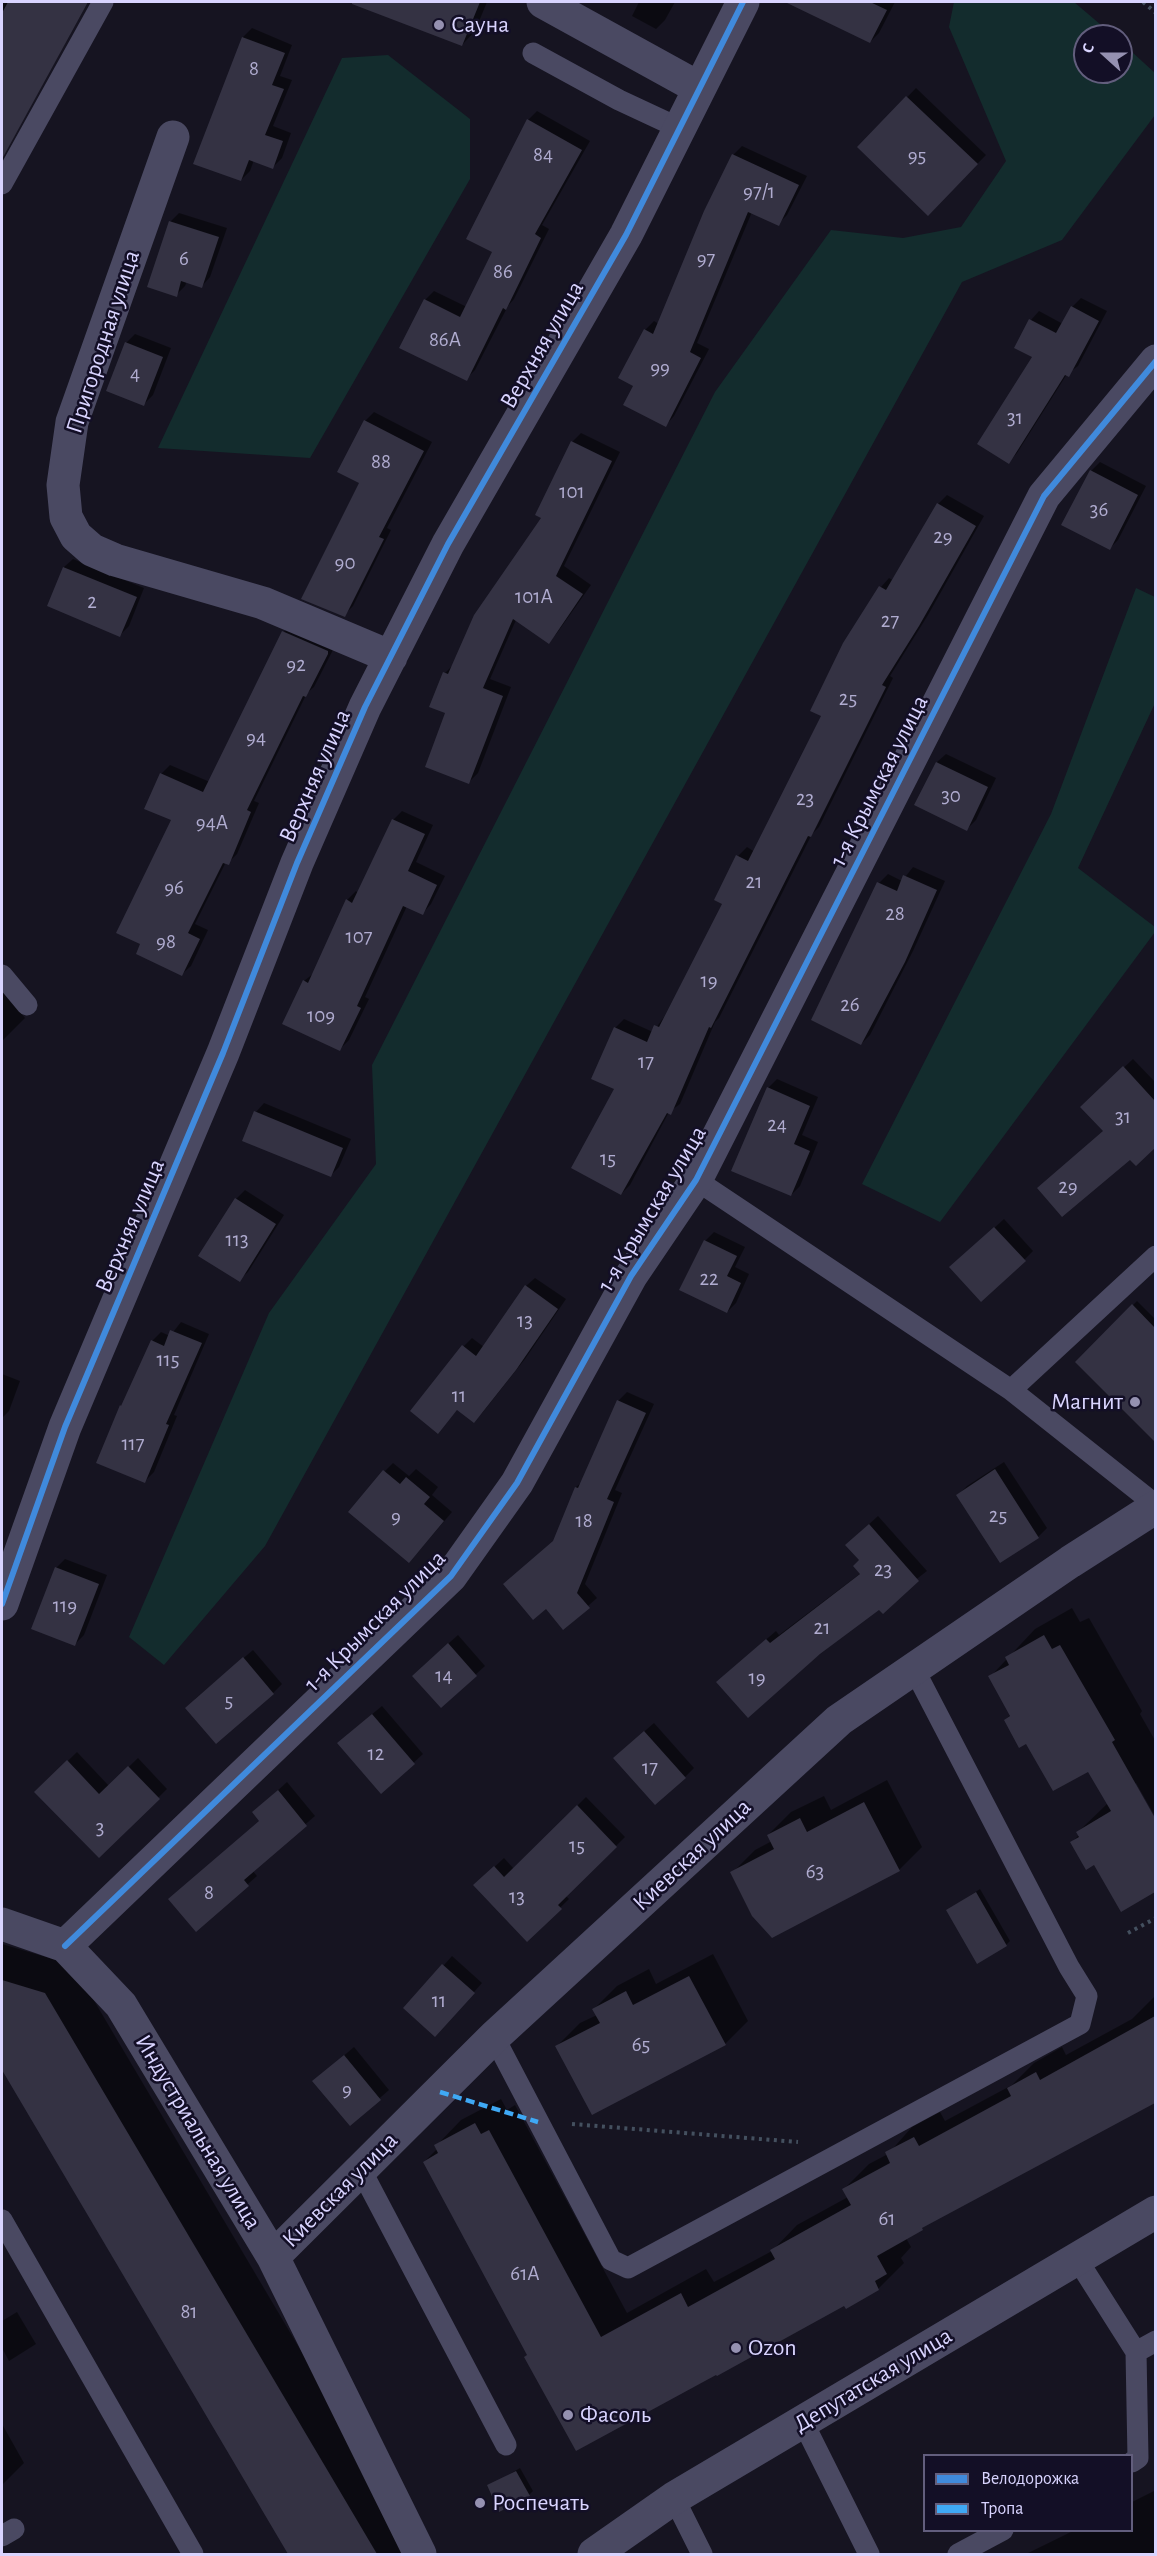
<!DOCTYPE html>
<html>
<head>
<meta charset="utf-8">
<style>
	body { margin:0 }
	#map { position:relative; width:1157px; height:2556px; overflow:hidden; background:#161421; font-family:"Alegreya Sans",sans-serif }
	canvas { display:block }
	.frame { position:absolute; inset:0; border:3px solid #d9d4ff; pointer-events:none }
	.legend { position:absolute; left:923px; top:2454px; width:210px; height:78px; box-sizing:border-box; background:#130f26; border:2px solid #625e7d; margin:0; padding:8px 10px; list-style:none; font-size:18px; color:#d9d4ff }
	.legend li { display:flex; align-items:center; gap:12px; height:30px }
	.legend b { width:30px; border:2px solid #625e7d }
	.north { position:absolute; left:1073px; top:24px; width:60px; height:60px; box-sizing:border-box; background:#130f26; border:2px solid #625e7d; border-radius:50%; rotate:291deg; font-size:16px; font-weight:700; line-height:24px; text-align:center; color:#d9d4ff }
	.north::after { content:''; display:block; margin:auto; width:21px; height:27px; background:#9591b1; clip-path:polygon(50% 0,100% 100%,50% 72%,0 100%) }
</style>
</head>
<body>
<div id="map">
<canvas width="1157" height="2556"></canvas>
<div class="frame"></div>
<ul class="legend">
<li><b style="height:8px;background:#408adc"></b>Велодорожка</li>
<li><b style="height:8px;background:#3fa9f5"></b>Тропа</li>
</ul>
<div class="north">С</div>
</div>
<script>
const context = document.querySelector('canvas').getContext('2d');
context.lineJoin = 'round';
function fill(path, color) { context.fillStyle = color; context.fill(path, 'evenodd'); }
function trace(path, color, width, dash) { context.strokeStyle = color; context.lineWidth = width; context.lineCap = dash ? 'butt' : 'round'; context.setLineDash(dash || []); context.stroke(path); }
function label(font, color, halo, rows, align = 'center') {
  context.font = font + ' "Alegreya Sans",sans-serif'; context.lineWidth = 5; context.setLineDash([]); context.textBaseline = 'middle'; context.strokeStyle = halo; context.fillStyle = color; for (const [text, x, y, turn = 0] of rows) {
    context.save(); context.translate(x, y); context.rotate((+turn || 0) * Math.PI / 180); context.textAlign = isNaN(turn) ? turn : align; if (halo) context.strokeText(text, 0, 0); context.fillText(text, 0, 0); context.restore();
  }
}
fill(new Path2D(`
	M954,2h120l40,34h-29v36h36v-30l34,31v42l-93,125 -100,42 -697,1264 -101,119 -35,-28 140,-324 107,-149 -4,-99 343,-673 116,-162 72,8 58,-11 45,-66 -57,-134z
	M388,55l82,64v60l-160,279 -152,-10 184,-390z
	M1136,588l19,9v106l-77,165 77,59v5l-215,290 -78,-38 189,-370z`), '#132c2d');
fill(new Path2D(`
	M2,2h86l-86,156z
	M350,2h137l-12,29 -13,14z
	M639,2h36l-10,18 -9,9 -24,-13z
	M796,2h99l-16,31 -9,9 -75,-38z
	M252,28l40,17 -12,31 12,4 -19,46 18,7 -9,25 -9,9 -19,-7 -4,11 -9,9 2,-143z
	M916,88l70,67 -58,59 -69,-67z
	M537,111l53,30 -48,84 7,4 -35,70 -6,7 -33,64 -9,9 -64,-32 24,-48 8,-8 33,16 27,-56 -26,-13 60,-118z
	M742,146l65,30 -20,39 -9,9 -26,-12 -55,131 12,6 -35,67 -8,9 -21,-95 9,-9 5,3 74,-169z
	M179,213l48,15 -17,49 -8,9 -15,-5 -2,5 -9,9 -6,-73z
	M1081,298l26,13 -29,55 -11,8 -50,79 -8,9 25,-105 -3,-37 8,-9 24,13 9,-17z
	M135,334l36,14 -18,47 -9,9 -18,-61z
	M374,412l58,30 -45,86 4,2 -38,76 -9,9 17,-133 4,-61z
	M581,433l39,19 -56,114 27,19 -34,48 -8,9 -33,-22 -26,59 21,8 -33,86 -9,9 -22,-70 -2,-39 9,-9 89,-147 29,-75z
	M1100,462l46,24 -28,54 -9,9 -18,-78z
	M947,495l37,21 -56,99 -38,61 3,2 -74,149 -7,7 -93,184 -4,4 -35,82 -11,8 -39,73 -9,9 -6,-166 9,-9 29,13 11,-15 60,-113 14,-48 9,-9 8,5 68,-137 22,-71 36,-57 8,-9 5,3 44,-77z
	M73,559l71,29 -15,38 -9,9 -71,-30 15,-38z
	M292,623l44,21 -22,43 -7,6 -53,108 5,2 -22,51 -9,9 -2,-1 -31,62 13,6 -17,36 -9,8 -9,-155 -12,-45 9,-9 40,17 74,-150z
	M946,754l50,24 -20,42 -9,9 -30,-67z
	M402,811l31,14 -17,37 29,14 -14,28 -8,9 -16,-7 -42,91 4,2 -20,41 -9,9 -36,-68 10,-8 33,-73 9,-9 2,2 35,-73z
	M913,867l32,14 -32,70 -43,84 -9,9 18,-161 9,-9 14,7z
	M2,990l23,28 -23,23z
	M1133,1059l23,24v63l-20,18 -32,-34 -13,-32z
	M777,1079l41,18 -16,38 16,7 -18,44 -9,9 -23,-107z
	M264,1103l87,36 -12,28 -9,9 -74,-64z
	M245,1190l39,25 -36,57 -9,8 -3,-81z
	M1004,1219l29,32 -9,9 -64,-1z
	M714,1232l31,15 -10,20 14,7 -13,29 -9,9 -22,-71z
	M535,1278l31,21 -41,60 -42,53 -9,9 -16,-12 -20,23 26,-86 8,-8 12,9 42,-61z
	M1137,1301l19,19v120l-79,-78z
	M181,1322l28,12 -35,81 3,1 -23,56 -9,9 7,-140 9,-9 9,4z
	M2,1374l18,7 -11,30 -7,7z
	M627,1392l27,12 -39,86 7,3 -37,91 12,14 -33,29 12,-140 7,-6 35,-80z
	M1004,1462l43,66 -9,9 -37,24 -43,-66 9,-9z
	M393,1463l16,13 7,-7 22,18 -6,8 20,17 -34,40 -33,-81z
	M878,1516l49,55 -130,101 -70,1 49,-42 3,4 82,-62v-13l-5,-24z
	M65,1559l42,16 -23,60 -9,9 -19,-76z
	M1072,1608l8,14 9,-4 53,93 -2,3 16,28v76l-20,-35 -2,3 22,38v66l-35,20 -26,-47 -23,-21 7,-7 -1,-3 30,-29 -19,-33 -62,-28 -22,-22 6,-6 -21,-37 45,-48z
	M458,1635l27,31 -44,40 -19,-39z
	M253,1650l29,34 -9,9 -78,6z
	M382,1706l41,48 -41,38 -34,-58z
	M654,1723l40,45 -9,9 -61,-28z
	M77,1752l32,34 29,-28 29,31 -68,67 -63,-64z
	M887,1780l35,67 -23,23 -167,3 23,-23 17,-9 -4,-6 23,-23 33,-16 7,14z
	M287,1782l28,34 -63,54 5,6 -61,54 65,-110 -7,-8z
	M586,1797l39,40 -59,59 3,3 -42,41 -52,-55 29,-27 10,11z
	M980,1889l30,52 -4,4 -58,-35z
	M2,1944l71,21 348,589h-132l-287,-487z
	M713,1954l35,67 -23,23 -168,2 23,-23 17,-8 -3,-6 23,-23 32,-17 7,15z
	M452,1956l30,27 -38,43 -38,-18z
	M1156,1995v105l-228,124 -22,14 5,9 -10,11 3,5 -26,26 -34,15 -315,50 -105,-192 13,-13 -1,-3 25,-26 40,-21 6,11 8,-5 112,208 79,-44 8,13 58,-31 25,-26 51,-28 -4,-8 25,-25 19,-10 24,-27 28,-15 5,9 67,-36 22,-22 28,-16 4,8 66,-36z
	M354,2047l35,43 -39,34 -36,-43z
	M17,2312l19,32 -27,17 -7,-13v-27z
	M2,2424l22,39 -22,22z
	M520,2468l13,23 -4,4 -40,-9z
	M1156,2490v64h-130l49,-24h57v-28z`), '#0007');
fill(new Path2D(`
	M8,2h80l-86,157v-146z
	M352,2h128l-18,44 -110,-42z
	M785,2h85l17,8 -17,33z
	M242,37l43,16 -13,32 12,4 -19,46 18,6 -10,28 -24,-9 -8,21 -48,-17z
	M906,96l72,68 -50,52 -71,-69z
	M527,119l55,31 -47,84 6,4 -35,72 -3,-2 -36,73 -68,-33 25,-49 36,18 32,-65 -26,-13z
	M732,154l67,31 -20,41 -31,-14 -58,140 11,6 -35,69 -43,-22 10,-19 -15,-8 26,-49 9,5 51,-123z
	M169,221l50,16 -17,51 -21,-7 -4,16 -30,-10z
	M1071,306l28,15 -30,56 -4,-2 -56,89 -32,-20 55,-87 -18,-9 15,-29 27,14z
	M125,342l38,15 -19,49 -38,-15z
	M364,420l60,31 -45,86 5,2 -39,78 -44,-18 58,-116 -22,-11z
	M571,441l41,20 -56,115 27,18 -34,50 -36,-25 -30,69 20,8 -34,88 -44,-17 20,-54 -16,-6 14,-35 5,2 26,-59 67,-97 -6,-3z
	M1090,470l48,25 -28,55 -49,-25z
	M937,503l39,23 -57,100 -37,59 4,2 -75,150 -3,-1 -97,192 -2,-1 -38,88 -4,-2 -46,82 -50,-27 43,-79 -23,-10 23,-52 33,15 7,-17 5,2 63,-123 -8,-4 22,-45 12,6 73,-145 -11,-5 33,-68 36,-57 7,4z
	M63,567l74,30 -17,40 -73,-31z
	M282,631l46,20v3l-22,43 -3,-1 -56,114 4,2 -22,53 -6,-2 -35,70 12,6 -18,37 -46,-22 4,-10 -24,-11 55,-113 -27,-11 16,-36 43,19z
	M936,762l52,25 -21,44 -53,-26z
	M392,819l33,15 -17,37 29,14 -14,30 -20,-9 -46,100 4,2 -21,43 -58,-27 21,-44 5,3 38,-84 6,4z
	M903,875l34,15 -32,72 -44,83 -50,-25 66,-138 20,9z
	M1123,1066l32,35v47l-19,18 -6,-6 -68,57 -25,-29 66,-57 -23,-24z
	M767,1087l43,19 -16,38 16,7 -19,45 -60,-25z
	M254,1111l89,37 -12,29 -89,-36z
	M235,1198l41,26 -36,58 -42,-26z
	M994,1227l32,34 -45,41 -32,-35z
	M704,1240l33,16 -10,20 14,7 -14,30 -48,-23z
	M525,1285l33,24 -42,61 -42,53 -17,-13 -19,24 -28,-23 52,-66 14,11z
	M1132,1304l23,24v114l-80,-80z
	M170,1330l32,13 -36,81 3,1 -24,58 -49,-20 24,-58 1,1 30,-66 13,6z
	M617,1400l29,13 -39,86 7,3 -37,91 13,15 -27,22 -17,-21 -13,11 -30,-36 50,-43 22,-54 3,1z
	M995,1469l44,69 -39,25 -44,-68z
	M383,1470l17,14 6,-7 24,20 -6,7 20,17 -35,42 -61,-51z
	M869,1524l50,57 -36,33 -4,-4 -59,44 -72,64 -32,-36 50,-43 4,4 90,-69 -7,-8 6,-6 -14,-15z
	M55,1567l44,17 -24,62 -44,-17z
	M1044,1635l8,14 8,-4 55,95 -3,2 43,76v74l-34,20 -27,-47 -8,5 -16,-28 9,-5 -3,-5 35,-21 -23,-39 -35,19 -27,-47 -7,4 -15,-28 6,-4 -22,-40 21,-11 -4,-8z
	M448,1643l29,33 -36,32 -29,-32z
	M243,1657l31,37 -58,50 -31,-36z
	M372,1714l43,50 -34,30 -44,-51z
	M644,1731l42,47 -31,27 -42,-47z
	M67,1760l32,34 29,-28 32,33 -61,59 -65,-66z
	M278,1790l29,36 -63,54 5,6 -53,46 -28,-33 91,-78 -7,-9z
	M864,1802l36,69 -128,67 -20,-22 -22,-44 44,-23 -7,-14 33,-17 7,14z
	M577,1805l40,42 -59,58 4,4 -35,33 -54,-57 21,-19 10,11z
	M976,1892l31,54 -30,18 -31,-54z
	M442,1964l33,29 -40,44 -32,-29z
	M689,1976l37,69 -134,70 -37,-69 45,-23 -8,-14 34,-18 7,14z
	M2,1980l43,13 332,561h-89l-286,-484z
	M1155,2016v87l-233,125 1,2 -46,26 10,18 -12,7 4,9 -33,19 -2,-3 -127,70 -1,-1 -140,76 -52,-94 3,-2 -104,-193 15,-9 -4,-8 41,-22 6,11 8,-4 112,207 80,-44 7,14 87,-48 -5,-9 81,-45 -9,-16 48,-26 -5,-11 29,-15 5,9 92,-50 -4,-8 29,-16 4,8z
	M344,2055l37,45 -31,26 -38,-45z
	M516,2471l14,25 -31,16 -12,-27z`), '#343243');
trace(new Path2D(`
	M1143,2l13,11
	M1128,1933l28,-15
	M572,2124l226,18`), '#44505f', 4, [3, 4.5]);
trace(new Path2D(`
	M533,53l86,47 60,28
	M2,184l101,-182
	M2,975l25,30
	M696,1180l315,210 145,115
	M1011,1390l145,-134
	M494,2037l117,223 17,8 452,-244 7,-28 -18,-29 -155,-298
	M361,2170l145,275
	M2,2220l191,334
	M1077,2259l59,93
	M803,2422l66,132
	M1132,2462l6,-4 -2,-106 20,-11
	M674,2498l28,56
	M2,2536l12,-7
	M958,2554l45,-24`), '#4a4962', 21);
trace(new Path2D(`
	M543,2l156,86
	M173,137l-101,285 -9,63 3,32 10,19 16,14 23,10 148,43 128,54
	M2,1604l63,-177 158,-374 74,-190 68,-156 83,-163 178,-309 117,-233
	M2,1924l63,22 56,59 152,252 147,297
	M65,1946l386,-370 66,-93 114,-207 65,-96 348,-684 112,-135
	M273,2257l221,-220 345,-317 231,-158 86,-55
	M594,2554l80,-56 482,-286`), '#4a4962', 33);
trace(new Path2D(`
	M440,2092l98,30`), '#3fa9f5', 4.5, [9, 4.5]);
trace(new Path2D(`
	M2,1604l63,-177 158,-374 74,-190 68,-156 83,-163 178,-309 117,-233
	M65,1946l386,-370 66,-93 114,-207 65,-96 348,-684 112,-135`), '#408adc', 6);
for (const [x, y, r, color] of [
	[439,25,6,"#9591b1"],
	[1135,1402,6,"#9591b1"],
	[736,2348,6,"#9591b1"],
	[568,2415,6,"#9591b1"],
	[480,2503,6,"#9591b1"]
]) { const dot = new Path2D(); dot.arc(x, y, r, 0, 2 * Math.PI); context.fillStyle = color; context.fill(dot); trace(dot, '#130f26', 2); }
label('21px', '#b0acd0', null, [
	["8",254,69],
	["84",543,155],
	["95",917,156],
	["97/1",759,192],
	["6",184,259],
	["97",706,259],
	["86",503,272],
	["86А",445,340],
	["99",660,368],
	["4",135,374],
	["31",1015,418],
	["88",381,462],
	["101",572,492],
	["36",1099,510],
	["29",943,537],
	["90",345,563],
	["101А",534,597],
	["2",92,602],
	["27",890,621],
	["92",296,665],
	["25",848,699],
	["94",256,738],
	["30",951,796],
	["23",805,799],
	["94А",212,823],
	["21",754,882],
	["96",174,888],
	["28",895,914],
	["107",359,937],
	["98",166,942],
	["19",709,981],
	["26",850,1005],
	["109",321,1016],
	["17",646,1062],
	["31",1123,1117],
	["24",777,1125],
	["15",608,1159],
	["29",1068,1187],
	["113",237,1240],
	["22",709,1279],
	["13",525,1321],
	["115",168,1360],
	["11",459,1396],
	["117",133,1444],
	["25",998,1516],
	["9",396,1517],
	["18",584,1521],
	["23",883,1570],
	["119",65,1606],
	["21",822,1628],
	["14",444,1676],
	["19",757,1678],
	["5",229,1701],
	["12",376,1754],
	["17",650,1768],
	["3",100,1828],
	["15",577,1846],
	["63",815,1872],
	["8",209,1893],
	["13",517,1897],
	["11",439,2001],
	["65",641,2045],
	["9",347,2090],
	["61",887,2219],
	["61А",525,2274],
	["81",189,2312]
]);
label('24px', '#d9d4ff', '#130f26', [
	["Сауна",451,25],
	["Магнит",1123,1402,"right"],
	["Ozon",748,2348],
	["Фасоль",580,2415],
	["Роспечать",492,2503]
], 'left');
label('24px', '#d9d4ff', '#130f26', [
	["Пригородная улица",103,342,-72],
	["Верхняя улица",542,345,-60],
	["Верхняя улица",315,776,-66],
	["1-я Крымская улица",879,781,-63],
	["1-я Крымская улица",652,1209,-59],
	["Верхняя улица",130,1226,-67],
	["1-я Крымская улица",375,1621,-45],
	["Киевская улица",692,1855,-43],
	["Индустриальная улица",198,2132,59],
	["Киевская улица",340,2190,-45],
	["Депутатская улица",873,2380,-31]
]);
</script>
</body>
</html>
